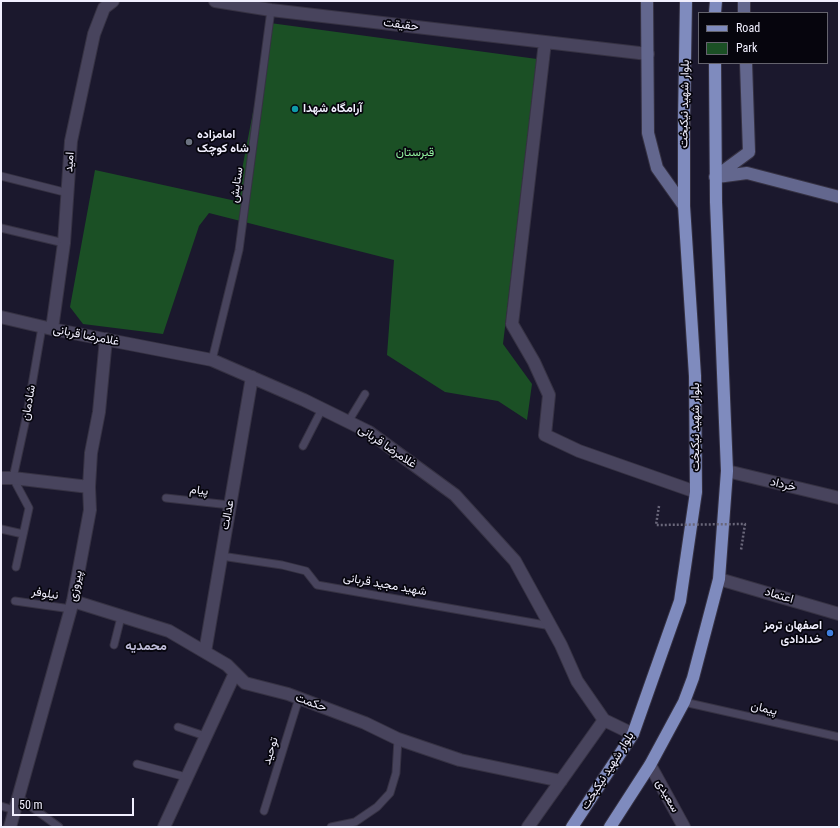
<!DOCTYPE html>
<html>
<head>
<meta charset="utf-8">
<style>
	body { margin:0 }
	#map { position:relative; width:840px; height:828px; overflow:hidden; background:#1b182d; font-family:"Roboto Condensed",sans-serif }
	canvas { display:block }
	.frame { position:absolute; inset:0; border:2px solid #f1effe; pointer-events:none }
	.legend { position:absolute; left:698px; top:12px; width:130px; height:52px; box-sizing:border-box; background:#06050d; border:1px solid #64636d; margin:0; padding:5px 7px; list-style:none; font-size:12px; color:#f1effe }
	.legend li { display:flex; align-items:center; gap:8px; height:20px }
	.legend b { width:20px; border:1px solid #64636d }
	.scale { position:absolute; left:12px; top:798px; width:122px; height:18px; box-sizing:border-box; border:2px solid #f1effe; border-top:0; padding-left:5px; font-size:12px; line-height:14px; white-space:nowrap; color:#f1effe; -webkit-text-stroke:3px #06050d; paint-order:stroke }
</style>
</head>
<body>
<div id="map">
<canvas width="840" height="828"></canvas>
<div class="frame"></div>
<ul class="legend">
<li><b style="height:5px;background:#7f8bbe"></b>Road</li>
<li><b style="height:11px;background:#1b5025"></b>Park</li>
</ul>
<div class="scale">50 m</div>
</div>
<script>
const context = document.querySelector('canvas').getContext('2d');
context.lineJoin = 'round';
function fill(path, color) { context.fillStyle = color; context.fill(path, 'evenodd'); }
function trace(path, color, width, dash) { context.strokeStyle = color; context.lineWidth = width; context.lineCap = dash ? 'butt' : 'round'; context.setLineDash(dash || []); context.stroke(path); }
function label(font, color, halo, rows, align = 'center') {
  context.font = font + ' "Roboto Condensed",Vazirmatn,sans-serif'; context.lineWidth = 3.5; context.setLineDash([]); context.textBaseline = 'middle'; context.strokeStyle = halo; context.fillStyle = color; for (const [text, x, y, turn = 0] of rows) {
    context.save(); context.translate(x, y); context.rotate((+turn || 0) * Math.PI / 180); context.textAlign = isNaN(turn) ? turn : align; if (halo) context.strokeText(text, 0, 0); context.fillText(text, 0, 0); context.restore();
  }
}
fill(new Path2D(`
	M270,23l267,36 -34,285 29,40 -5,36 -29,-19 -53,-9 -58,-37 7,-95 -185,-47 -10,13 -36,108 -80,-10 -13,-17 25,-137 141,31z`), '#1b5025');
const lane = new Path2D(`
	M1,176l67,17
	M1,228l63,15
	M212,360l27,-110 32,-240
	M348,422l17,-28
	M303,446l19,-37
	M166,498l64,7
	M1,529l22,5
	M221,556l61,9 24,6 11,14 234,41
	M16,567l13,-59 -16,-30 14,-64 15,-87
	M15,601l56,8
	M114,645l7,-28
	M684,702l155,35
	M178,727l27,9
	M137,764l49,13
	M18,797l41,30
	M1,806l13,4
	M264,811l35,-113
	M331,827l24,-5 22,-15 13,-14 6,-20 2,-34`);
const street = new Path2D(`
	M215,1l56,9 377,44
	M545,42l-33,282 22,38 15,33 -4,40 34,16 117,41
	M1,317l51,12 160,31 92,40 65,32 86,63 60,66 46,84 16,36 27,39 29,14
	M52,329l12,-86 7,-102 23,-107 10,-26 9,-7
	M727,471l112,27
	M1,478h12l76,9
	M719,579l120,35
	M73,601l96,30 58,34 18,18 43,11 77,29 33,16 62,21 101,21
	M205,652l47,-275
	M650,765l34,62
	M10,827l63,-226 17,-91 -1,-23 2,-34 8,-41 7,-73
	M164,827l71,-154
	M528,827l76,-107`);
const secondary = new Path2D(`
	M647,1l1,132 9,35 27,38
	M744,1v12
	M715,177l34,-25 -3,-89
	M717,177l30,-4 92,24`);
const primary = new Path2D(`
	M715,13l1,-12
	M572,827l61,-93 47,-133 16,-109 -1,-116 -11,-170v-86l2,-119
	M610,827l40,-62 34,-63 9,-24 26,-99 8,-108 -11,-269 -1,-139`);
trace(lane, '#363243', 9);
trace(street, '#363243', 14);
trace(secondary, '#363243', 14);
trace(primary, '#363243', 14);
trace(lane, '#48445d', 7);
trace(street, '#48445d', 12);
trace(secondary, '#63678e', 12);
trace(primary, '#7f8bbe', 12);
trace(new Path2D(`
	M659,506l-3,19 89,-1 -4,26`), '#6a677a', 2.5, [2, 2]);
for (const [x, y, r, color] of [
	[295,109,4,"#0f9aa8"],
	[189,142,4,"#6b7280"],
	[830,633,4,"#3f7fe0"]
]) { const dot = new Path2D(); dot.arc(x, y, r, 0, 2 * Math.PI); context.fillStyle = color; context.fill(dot); trace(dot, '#06050d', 1.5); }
label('12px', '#f1effe', '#06050d', [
	["حقیقت",401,25,7],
	["بلوار شهید نیکبخت",685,104,-89],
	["امید",70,162,-86],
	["ستایش",237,185,-82],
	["غلامرضا قربانی",86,336,11],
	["شادمان",29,403,-80],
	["بلوار شهید نیکبخت",696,427,-90],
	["غلامرضا قربانی",387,447,34],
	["خرداد",783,485,13],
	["پیام",199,491,7],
	["عدالت",228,515,-80],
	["شهید مجید قربانی",385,585,10],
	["پیروزی",76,586,-79],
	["نیلوفر",45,594,9],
	["اعتماد",779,596,16],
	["حکمت",311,703,20],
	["پیمان",764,709,13],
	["توحید",271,751,-73],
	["بلوار شهید نیکبخت",608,771,-58],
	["سعیدی",667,796,61]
]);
label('bold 12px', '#f1effe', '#06050d', [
	["آرامگاه شهدا",303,109],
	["امامزاده",197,135],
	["شاه کوچک",197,149],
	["اصفهان ترمز",822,626,"right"],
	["خدادادی",822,640,"right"]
], 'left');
label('12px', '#90ef9d', '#06050d', [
	["قبرستان",415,153]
]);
label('bold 13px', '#c0bdda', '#06050d', [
	["محمدیه",146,647]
]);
</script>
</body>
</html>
